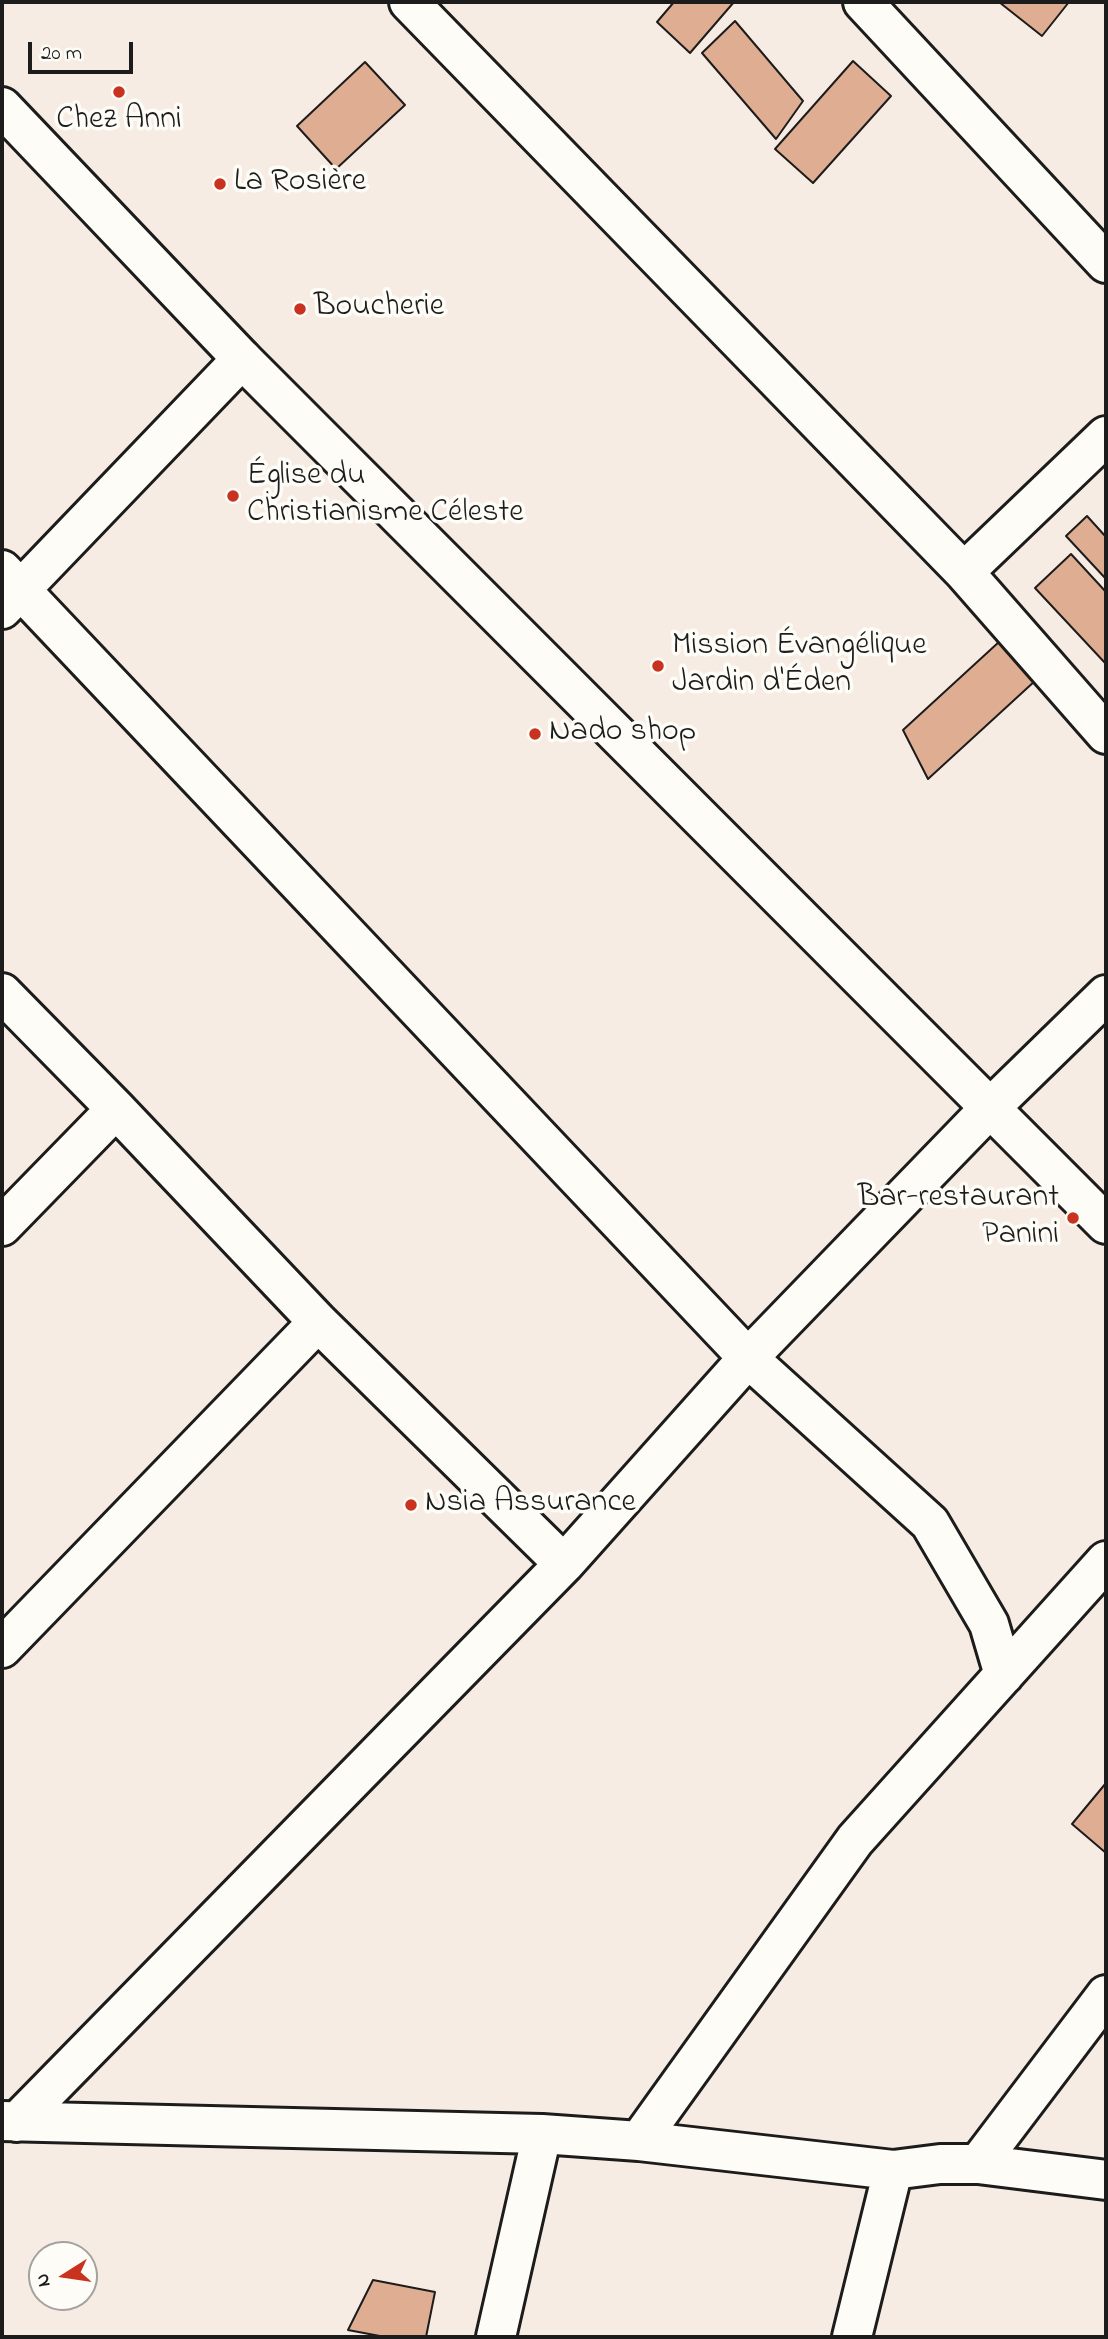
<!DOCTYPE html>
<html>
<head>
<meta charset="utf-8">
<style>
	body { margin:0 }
	#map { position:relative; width:1108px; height:2339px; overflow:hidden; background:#f7ece3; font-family:"Indie Flower",sans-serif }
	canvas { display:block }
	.frame { position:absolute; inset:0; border:4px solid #1c1c1c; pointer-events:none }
	.north { position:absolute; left:28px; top:2241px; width:70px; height:70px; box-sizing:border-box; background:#fdfcf7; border:2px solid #a3a29f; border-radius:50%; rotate:258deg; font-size:19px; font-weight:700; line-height:28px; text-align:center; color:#1c1c1c }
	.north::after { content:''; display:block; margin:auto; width:24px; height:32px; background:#c8321e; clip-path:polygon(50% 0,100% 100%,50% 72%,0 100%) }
	.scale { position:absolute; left:28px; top:42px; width:105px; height:32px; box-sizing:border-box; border:4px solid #1c1c1c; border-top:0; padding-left:9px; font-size:21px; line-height:24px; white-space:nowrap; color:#1c1c1c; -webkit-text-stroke:5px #fdfcf7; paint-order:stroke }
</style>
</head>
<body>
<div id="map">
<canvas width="1108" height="2339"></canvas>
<div class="frame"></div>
<div class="north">N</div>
<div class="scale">20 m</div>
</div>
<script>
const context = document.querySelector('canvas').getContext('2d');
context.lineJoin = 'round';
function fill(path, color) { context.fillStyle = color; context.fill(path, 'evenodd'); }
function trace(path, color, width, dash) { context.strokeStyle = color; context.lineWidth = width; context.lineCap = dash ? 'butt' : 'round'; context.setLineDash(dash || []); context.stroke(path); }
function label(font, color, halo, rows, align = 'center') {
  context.font = font + ' "Indie Flower",sans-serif'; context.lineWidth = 7; context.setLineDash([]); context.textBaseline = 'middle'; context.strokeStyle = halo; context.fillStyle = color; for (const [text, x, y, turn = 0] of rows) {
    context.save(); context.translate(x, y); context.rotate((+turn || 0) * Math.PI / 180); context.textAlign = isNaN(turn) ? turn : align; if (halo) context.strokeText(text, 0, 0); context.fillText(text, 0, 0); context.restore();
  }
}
const building = new Path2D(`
	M674,2h60l-44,51 -33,-31z
	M999,2h70l-27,34z
	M735,21l68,80 -27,38 -74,-86z
	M853,61l38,35 -78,87 -38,-34z
	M365,62l40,43 -69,64 -39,-43z
	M1087,516l19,21v42l-40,-43z
	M1071,554l35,38v72l-71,-76z
	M1000,641l36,39 -108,99 -25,-49z
	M1106,1783v70l-34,-29z
	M373,2280l62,12 -9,45h-41l-37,-7z`);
fill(building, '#dfad91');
trace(building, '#1c1c1c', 2);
const minor = new Path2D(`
	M409,2l555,570 142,162
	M863,2l243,261
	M2,570l746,788 182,165 59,101 15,51
	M964,572l142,-136
	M2,609l240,-250
	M2,993l114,116 202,213 246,242
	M2,1226l114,-117
	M2,1648l316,-326
	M2,2121l540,13 97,7 254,29 47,-6h38l128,16
	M17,2122l547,-558 184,-206 241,-249 117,-114
	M639,2141l216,-301 251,-279
	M978,2164l128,-169
	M496,2337l46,-203
	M852,2337l41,-167`);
const major = new Path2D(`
	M2,107l240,252 864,865`);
trace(minor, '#1c1c1c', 44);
trace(major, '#1c1c1c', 44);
trace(minor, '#fdfcf7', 38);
trace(major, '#fdfcf7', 38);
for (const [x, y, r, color] of [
	[119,92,7,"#c8321e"],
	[220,184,7,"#c8321e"],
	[300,309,7,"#c8321e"],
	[233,496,7,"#c8321e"],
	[658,666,7,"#c8321e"],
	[535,734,7,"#c8321e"],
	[1073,1218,7,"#c8321e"],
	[411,1505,7,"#c8321e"]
]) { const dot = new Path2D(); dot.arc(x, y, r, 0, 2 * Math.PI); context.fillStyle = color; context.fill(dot); trace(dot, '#fdfcf7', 2.5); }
label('32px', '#1c1c1c', '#fdfcf7', [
	["Chez Anni",119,122,"center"],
	["La Rosière",234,184],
	["Boucherie",314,309],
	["Église du",247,478],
	["Christianisme Céleste",247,515],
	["Mission Évangélique",672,648],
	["Jardin d'Éden",672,685],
	["Nado shop",549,734],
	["Bar-restaurant",1059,1200,"right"],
	["Panini",1059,1237,"right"],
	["Nsia Assurance",425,1505]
], 'left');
</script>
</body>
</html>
